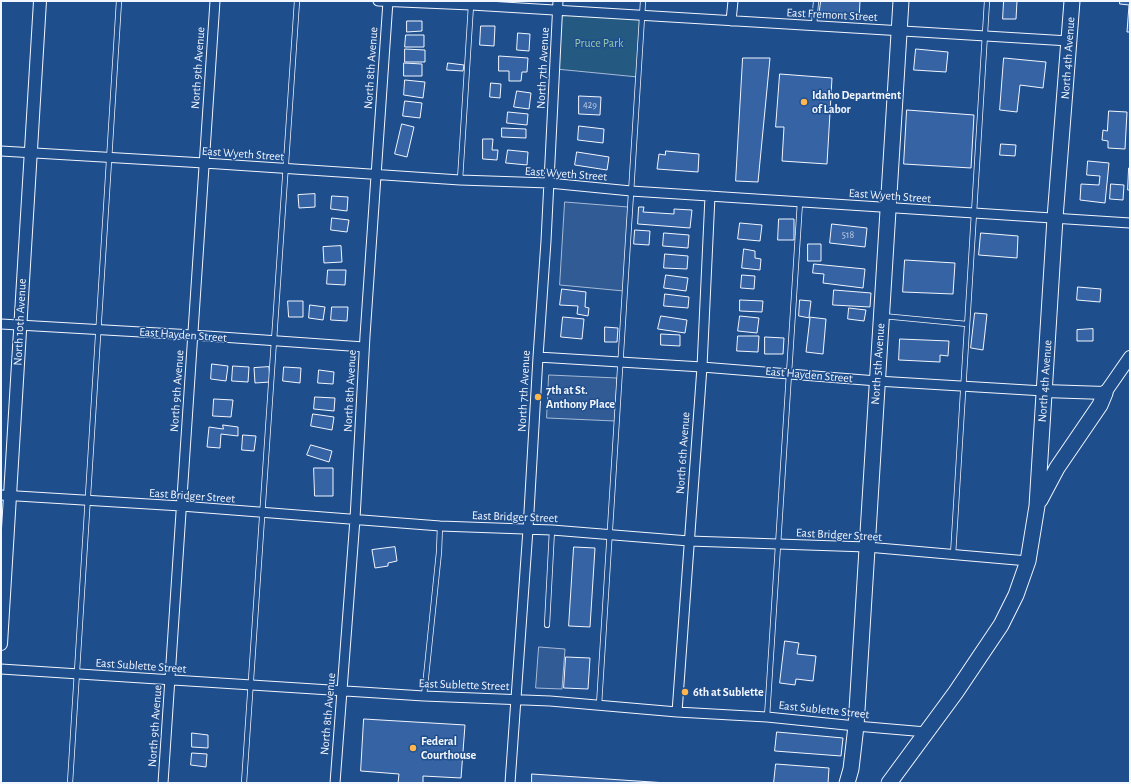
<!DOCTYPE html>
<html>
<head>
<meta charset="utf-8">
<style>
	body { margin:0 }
	#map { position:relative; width:1131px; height:784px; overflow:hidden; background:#1f4e8c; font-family:"Alegreya Sans",sans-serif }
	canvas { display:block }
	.frame { position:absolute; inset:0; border:2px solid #f2f6ff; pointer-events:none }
</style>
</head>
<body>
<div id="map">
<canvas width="1131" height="784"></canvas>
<div class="frame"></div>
</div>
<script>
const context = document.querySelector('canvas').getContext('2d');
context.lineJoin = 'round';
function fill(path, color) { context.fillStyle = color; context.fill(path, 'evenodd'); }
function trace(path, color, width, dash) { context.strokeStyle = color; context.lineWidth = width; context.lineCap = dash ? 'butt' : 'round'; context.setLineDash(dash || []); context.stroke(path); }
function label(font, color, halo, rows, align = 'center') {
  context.font = font + ' "Alegreya Sans",sans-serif'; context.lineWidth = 3; context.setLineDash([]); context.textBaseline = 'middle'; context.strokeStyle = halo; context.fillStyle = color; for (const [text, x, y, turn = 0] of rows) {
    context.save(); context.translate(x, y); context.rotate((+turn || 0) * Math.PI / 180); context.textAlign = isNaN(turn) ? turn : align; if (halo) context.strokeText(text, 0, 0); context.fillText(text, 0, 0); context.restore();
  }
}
const green = new Path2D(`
	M558,11l84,4 -4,62 -82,-8z`);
fill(green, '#245a82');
trace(green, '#a8bbd7', 1);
const parking = new Path2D(`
	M565,202l63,5 -4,84 -64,-6z
	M549,375l68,3 -2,43 -68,-3z
	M539,647l26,2 -3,40 -26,-1z`);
fill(parking, '#305b95');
trace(parking, '#a8bbd7', 1);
const building = new Path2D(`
	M821,1h39l-1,19 -40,-3z
	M1004,1h13l-1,18h-13z
	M1120,1h10v31h-3l2,-27 -9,-1z
	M407,21h15v10l-15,1z
	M481,26h14l-1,20 -14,-1z
	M518,33l12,1 -1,17 -12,-1z
	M406,35h18v12h-19z
	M405,49l20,1v12h-20z
	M916,49l32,3 -2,20 -32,-2z
	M499,56l29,2 -1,14h-5l-1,9h-12v-10h-10z
	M743,58h27l-12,124 -22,-1z
	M1004,58l42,4 -3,26 -23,-3 -3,27 -17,-2z
	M404,63l18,1v12h-18z
	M448,63l16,2 -1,6 -16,-1z
	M780,74l52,4 -5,86 -45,-3 2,-34h-8z
	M405,80l20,2 -2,16 -19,-3z
	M491,83l10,1 -1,14 -10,-1z
	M517,91l14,2 -2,16 -15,-2z
	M579,96l22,1 -1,18 -21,-1z
	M405,101l17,2 -2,15 -17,-2z
	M907,110l67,5 -3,53 -67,-4z
	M1109,111l18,1 -2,37 -17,-1v-7l-6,-1 1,-10 4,1z
	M508,112l20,2 -1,11 -20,-2z
	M402,124l12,3 -7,30 -12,-3z
	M579,126l25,3 -1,14 -25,-3z
	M502,128l24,1v9l-24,-1z
	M483,139h10l-1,11h6l-1,10 -14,-1z
	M1001,144l15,1 -1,11 -15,-1z
	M508,150l20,2 -1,13 -21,-2z
	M666,151l33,3 -1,18 -41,-3 2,-15 6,1z
	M577,152l32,5 -2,13 -32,-5z
	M1088,161l21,2 -4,40 -25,-3 1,-16 18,1 1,-9 -13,-1z
	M1129,168h1v22h-2z
	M1111,184l13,1 -1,15 -13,-1z
	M315,194v13l-16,1 -1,-13z
	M332,196l16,1 -1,14 -16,-2z
	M639,207h5l-1,5 31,2v-5l18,1 -2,18 -52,-4z
	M332,218l17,2 -2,12 -16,-2z
	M779,219h15v21h-16z
	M740,223l22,2 -2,16 -22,-2z
	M832,224l35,4 -2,19 -35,-4z
	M635,230l15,1 -1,14 -15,-1z
	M664,233l25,2 -1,13 -25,-2z
	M981,233l37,3 -1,22 -38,-3z
	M808,244h13v17h-13z
	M341,246l1,16 -18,1 -1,-16z
	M744,249l11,2v7l6,1 -1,11 -18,-2z
	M665,254l23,2 -1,13 -23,-1z
	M905,260l50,3 -2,31 -50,-2z
	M814,264l51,5 -2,19 -40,-5 1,-9 -11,-1z
	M328,270h18l-1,15 -18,-1z
	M666,275l22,3 -2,13 -22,-3z
	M742,275l13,1 -1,13 -13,-1z
	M1078,287l23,2 -1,13 -23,-2z
	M562,289l24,3 -1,15 4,1 -1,8 -11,-2 1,-8 -18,-1z
	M834,290l37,3 -1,14 -37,-2z
	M665,294l24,3 -1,11 -24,-2z
	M740,300l23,1 -1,11 -22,-1z
	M800,300l11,1 -2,16 17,2 -3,35 -17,-2 4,-34 -11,-2z
	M288,301h15v16h-14z
	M310,305l15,2 -2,13 -14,-2z
	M332,307h16l-1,14 -16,-1z
	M849,308l17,2 -2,11 -16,-2z
	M975,313l12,1 -4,36 -12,-2z
	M661,316l26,4 -2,13 -27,-4z
	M740,316l19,2 -2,15 -19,-2z
	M563,317l21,2 -2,20 -21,-2z
	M605,327l13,1 -1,14h-12z
	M1093,329v12h-16v-11z
	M661,334l19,1v11l-19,-1z
	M738,336h21l-1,16 -21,-1z
	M765,337l19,1 -1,16h-18z
	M900,339l49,2 -1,15 -8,-1v7l-41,-2z
	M212,364l16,2 -2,15 -15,-2z
	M233,366l16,1 -1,15 -16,-1z
	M269,367l1,15 -15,1 -1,-15z
	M284,367l17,1 -1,15 -17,-2z
	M319,370l15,2 -1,12 -15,-1z
	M315,397l20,1 -1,13 -20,-2z
	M214,399l19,1 -2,17 -18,-1z
	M313,414l21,3 -2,13 -21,-4z
	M223,425l15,2v9l-17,-2 -1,14 -13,-1 2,-20 14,2z
	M243,435l13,1 -2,15 -12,-1z
	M311,445l21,6 -3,11 -22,-7z
	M314,468h19v28h-18z
	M395,547l2,14 -9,2v3l-13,2 -3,-18z
	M574,547l21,1 -5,79 -21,-1z
	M785,641l14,2 -2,11 19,2 -3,25 -17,-2 -1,6 -15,-2z
	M566,657l24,1 -2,31 -24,-1z
	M364,719l101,6 -4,53 -38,-2v7h-25l1,-9 -38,-3z
	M777,732l66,6 -2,18 -66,-5z
	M192,733l16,2v13l-16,-1z
	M192,753l15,1 -1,13 -15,-2z
	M776,764l53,4 -1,15h-54z
	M532,774l135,9h-135z`);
fill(building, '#3563a3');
trace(building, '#f2f6ff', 1);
const service = new Path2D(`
	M814,26l2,-25
	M460,180l11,-175
	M883,316l84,8
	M953,555l34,-554
	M547,625l5,-95
	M424,696l15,-144 1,-26
	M599,705l44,-704
	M767,717l33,-515
	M70,783l49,-782
	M244,783l53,-782`);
const minor = new Path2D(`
	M378,1l93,4 598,36
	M731,21l2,-20
	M1,151l203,12 256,17 89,3 82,8 499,32
	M1,324l192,11 171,12
	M538,357l164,10 175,14 167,10
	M1,495l180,11 259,20 112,4 137,11 178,6 161,14
	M1,669l423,27 126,5 127,11 90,5 89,9 70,6
	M677,712l25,-345 8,-171
	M163,783l52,-782
	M335,783l20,-264 10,-183 23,-335
	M510,783l18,-254 10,-172 8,-116 12,-240`);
const tertiary = new Path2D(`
	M1044,391l61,2 25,-36
	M1,644l39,-643`);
const primary = new Path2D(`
	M1040,500l17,-32 43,-63 5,-12
	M847,783l4,-14 5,-43 45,-725
	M889,783l67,-91 45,-67 15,-30 12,-34 9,-55 18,-288 17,-217`);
trace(service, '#f2f6ff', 6);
trace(minor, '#f2f6ff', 11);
trace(tertiary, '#f2f6ff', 14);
trace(primary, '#f2f6ff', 17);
trace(service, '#1f4e8c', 4.5);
trace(minor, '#1f4e8c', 9);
trace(tertiary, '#1f4e8c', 12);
trace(primary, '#1f4e8c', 15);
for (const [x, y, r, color] of [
	[804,102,4,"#ffb74d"],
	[538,397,4,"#ffb74d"],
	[685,692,4,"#ffb74d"],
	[413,748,4,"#ffb74d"]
]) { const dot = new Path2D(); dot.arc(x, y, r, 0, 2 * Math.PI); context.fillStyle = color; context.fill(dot); trace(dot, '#1f4e8c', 1.5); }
label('10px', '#c3d1e8', null, [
	["429",590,105],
	["518",848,235]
]);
label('12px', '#f2f6ff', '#1f4e8c', [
	["East Fremont Street",832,15,3],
	["North 4th Avenue",1068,58,-86],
	["North 9th Avenue",198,68,-86],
	["North 8th Avenue",371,68,-86],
	["North 7th Avenue",543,68,-87],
	["East Wyeth Street",243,154,4],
	["East Wyeth Street",566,174,4],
	["East Wyeth Street",890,196,4],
	["North 10th Avenue",20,322,-87],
	["East Hayden Street",183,335,4],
	["North 5th Avenue",878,364,-86],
	["East Hayden Street",809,375,5],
	["North 4th Avenue",1045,381,-86],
	["North 9th Avenue",177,391,-86],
	["North 8th Avenue",350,391,-87],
	["North 7th Avenue",524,391,-87],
	["North 6th Avenue",683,453,-86],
	["East Bridger Street",192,496,4],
	["East Bridger Street",515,517,2],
	["East Bridger Street",839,535,3],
	["East Sublette Street",141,666,4],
	["East Sublette Street",464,685,2],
	["East Sublette Street",824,710,6],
	["North 8th Avenue",328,714,-85],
	["North 9th Avenue",155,726,-86]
]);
label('12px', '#97c8a6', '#1f4e8c', [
	["Pruce Park",599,43]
]);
label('bold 12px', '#f2f6ff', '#1f4e8c', [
	["Idaho Department",812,95],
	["of Labor",812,109],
	["7th at St.",546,390],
	["Anthony Place",546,404],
	["6th at Sublette",693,692],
	["Federal",421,741],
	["Courthouse",421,755]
], 'left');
</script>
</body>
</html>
